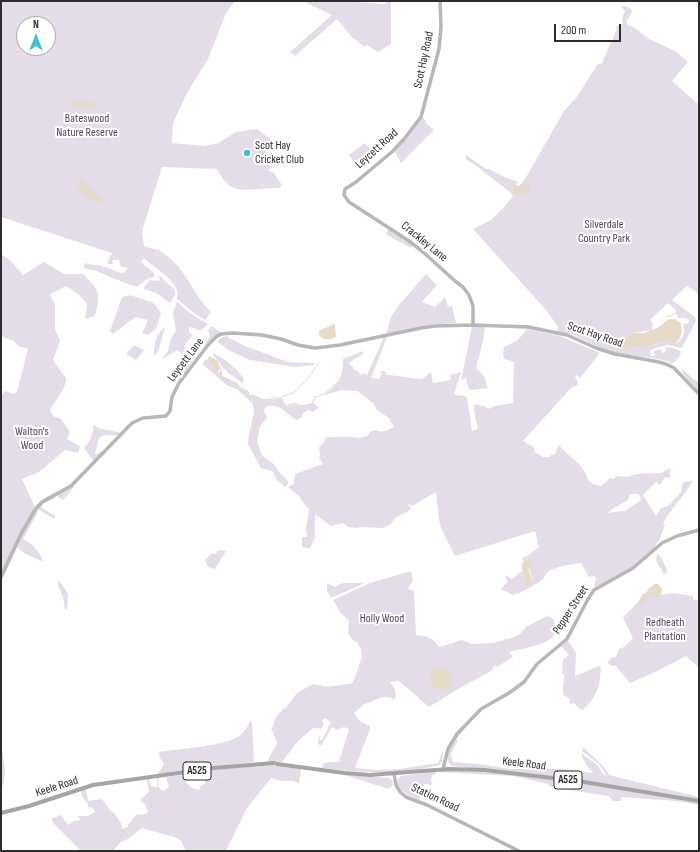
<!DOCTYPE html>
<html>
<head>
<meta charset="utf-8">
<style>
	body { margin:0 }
	#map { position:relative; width:700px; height:852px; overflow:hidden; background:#fff; font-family:"Sofia Sans Condensed",sans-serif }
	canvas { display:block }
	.frame { position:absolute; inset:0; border:2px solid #2d2d2d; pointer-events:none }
	.north { position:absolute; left:16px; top:16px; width:40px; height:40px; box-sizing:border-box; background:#fff; border:1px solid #ababab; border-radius:50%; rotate:0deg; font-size:11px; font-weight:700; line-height:16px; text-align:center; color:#2d2d2d }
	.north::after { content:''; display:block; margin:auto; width:14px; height:18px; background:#43bfcf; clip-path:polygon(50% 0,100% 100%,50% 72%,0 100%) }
	.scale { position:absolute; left:554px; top:24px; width:67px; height:18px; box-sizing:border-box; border:2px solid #2d2d2d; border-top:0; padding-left:5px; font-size:12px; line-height:14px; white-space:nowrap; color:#2d2d2d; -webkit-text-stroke:3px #fff; paint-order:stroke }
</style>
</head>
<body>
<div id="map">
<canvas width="700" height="852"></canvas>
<div class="frame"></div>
<div class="north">N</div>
<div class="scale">200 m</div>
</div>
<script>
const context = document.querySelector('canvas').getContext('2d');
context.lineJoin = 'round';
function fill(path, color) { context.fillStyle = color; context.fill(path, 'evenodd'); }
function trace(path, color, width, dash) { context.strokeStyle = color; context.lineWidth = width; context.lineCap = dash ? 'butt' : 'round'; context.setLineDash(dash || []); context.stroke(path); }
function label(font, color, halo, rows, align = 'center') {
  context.font = font + ' "Sofia Sans Condensed",sans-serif'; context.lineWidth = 4; context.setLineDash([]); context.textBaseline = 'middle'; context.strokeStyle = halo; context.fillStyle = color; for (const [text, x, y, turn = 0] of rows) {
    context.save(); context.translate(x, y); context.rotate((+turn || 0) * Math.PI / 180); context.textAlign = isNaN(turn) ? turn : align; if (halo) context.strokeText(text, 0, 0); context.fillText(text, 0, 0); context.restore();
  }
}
fill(new Path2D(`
	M1,1h234l-9,12 -18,46 -21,34 -14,30 -1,20 33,3 13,-3 18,-11 21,-3 20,15 -12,6 8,16 -5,5 5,1 9,13 -3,3c-11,0 -32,3 -42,1 -9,-2 -17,-13 -20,-20l-55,-2 -19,61 -1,3 2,15c5,3 10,2 15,4 7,4 16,12 21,19 12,14 16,29 31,43l-6,8 -11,-7 -17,-14c5,-17 -23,-31 -33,-41l-3,3 2,3 11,9v4l-7,2 -10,8c-19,-5 -36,-17 -54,-19l2,-5c7,2 14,2 20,4 7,2 12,6 19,6l4,-5 -8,-2v-3l-1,-3h-7l1,4h-5v-4l4,-7 -111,-36zM24,24h24v24h-24z
	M303,1h37l44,3 7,-3v43l-13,8 -11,-7 -3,2c-4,-4 -7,-6 -11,-9 -3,-2 -12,-15 -16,-19l-42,37 -5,-4 42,-37z
	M625,6l6,3 1,3 -6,10 2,3 8,4 15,11 26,12 11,10 -16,19 27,24v189l-12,-8 -15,14 23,17 1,4 -14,27 -15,-3 -17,5 1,6h4l-1,-5 6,-2 2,4 4,-2 -1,-4c6,0 13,2 16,5 -2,6 -5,10 -11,12v-2c-21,-7 -45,-5 -67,-13 -15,-6 -30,-17 -46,-17l1,-5 -11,-16 -74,-82 18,-9 15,-15 19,-26 39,-68 12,-13 21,-33 5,-2 15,-34 -2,-2 8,-3 -1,-6 3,-7 -4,-4zM668,303l7,6 1,5 3,4h7l3,2v3l-6,1c2,9 1,14 -6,19l-10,-2 -21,6h-10l-11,3 -9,-6 16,-11 20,-3 1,-7 -3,-3z
	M423,117l4,7 7,6 -33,33 -6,-11z
	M365,143l7,9 -15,11 -3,-1 -5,-7z
	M466,155l20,14h3l15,8 14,5 -2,3 -2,-1v4l-3,5 -37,-29 -9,-5z
	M389,229l24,17 -2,2 -22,-12 -3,-3z
	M1,254l10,7 12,14 21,-13 20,12h19c17,17 18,18 12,42l-10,3 2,-15 -8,-9 -13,-9 -16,8 5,10v25l5,12 -7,19 13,18 -1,8 -15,24 3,6 8,3 9,13 -3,7 13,7 -2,7 -13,-3 -26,22 -17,7 13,28 11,-10 24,-12 3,2 2,-1 -12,14 -5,-3v-2l-4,2 2,1 -12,5 -3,4 14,9v3l-18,-10 -1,1 2,1 -1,3 -14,25c7,2 19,15 20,23l-19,-9 -7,-6 -16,35v-186l4,-5 8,3 4,-2 11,-43 -10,-3 -4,-5 -13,-5z
	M426,274l11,11 -15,17 13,5 10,-10 3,10 4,-1 4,17 -27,2 -43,9 5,-17 8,-12z
	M157,276l4,1 14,13v5l-5,8 -14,-10 -13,-4 7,-9 9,1 1,-2z
	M130,295l24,8 7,10 -5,16 -8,6 -6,-2 6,-13 -13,-3 -22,17 -3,-3 12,-34z
	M177,302l14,12 17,10 -8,7 -3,-2 -8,-2v5l4,3 -8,10 -2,9 -6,-4 -15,9 6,-8 3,-13 5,-7 -3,-18z
	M211,326l8,5 1,3c-15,6 -27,27 -36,40v-4l7,-13v-10l2,-1 1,2v7l6,-4 10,-15 -2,-6z
	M165,327l-6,22 -4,7c-3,-10 1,-23 10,-29z
	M472,327h13l-2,14 -7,27 8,8 4,12 -19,2 -3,-12 -5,2z
	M527,329l33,7 40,17 -20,25 -3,-3 -2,2 2,4 1,4 -7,3 -48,53 10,6 2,5 8,5h7v-2h4l5,-10c10,12 26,20 29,35l5,4 8,2 9,-8 4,1 2,-3 11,1 10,-3 24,-1 9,-5v10l-5,-1 -5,8 -4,-3 -13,13 13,21 5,-8 7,-2 13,-14 2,-10 10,-1c-9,15 -21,27 -30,42l2,3c-3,5 -4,12 -8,17 -10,17 -43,35 -61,44l-2,-1 2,-8 -2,-2 -5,1 -8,-14c-10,1 -21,3 -30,7 -5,2 -5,6 -8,9 -4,4 -24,15 -30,16l-12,-6 6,-7 -2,-7 7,4 10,-8 3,6 -1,7 9,-2c-1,-8 -5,-13 -6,-21h-1l-3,-4 4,-1 12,-9 -4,-16 -80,25 -14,-28 -2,-8 -3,-28 -24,14 -3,-2h-1l3,4 -1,2 -15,8 -4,6 -8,4 -22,-1 -4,1 -9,-1 -5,-4 -12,3 -16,-12v24l-5,10 -8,-1v-10h5l-1,-8 3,-20 -5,-5 -4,-7 -12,-10 6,-3 1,-10 28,-10 -4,-6 1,-4 -1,-7 5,-4 2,-6h26l7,1 8,-2 4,-5 4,-1c7,4 12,0 19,-3l-5,-9 -12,-8 -4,-7 -16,-12 -15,-1 -20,6c16,-11 21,-17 21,-37l20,-8v3l-14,9 2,3h2v3l5,2 3,4 3,-2 3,2 17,-38h3l-16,41 8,1 2,-3v-5h4l1,4c13,0 24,4 36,4l9,-7 2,11 17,-3 1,-1 -1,-4 11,-3 -7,22 13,3 5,34 6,-2 -4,-17v-8l10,2 4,3 6,-3 19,-3 1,-41 -10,-3 -1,-5 1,-7 14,-7zM630,494h9l2,6 -16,11 -11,1 -6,1 -5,5 8,-8 17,-10z
	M226,336l19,10 43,16 26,1v2l-19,2 -45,-7 -22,-10 -10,-8 1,-3z
	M134,345l10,5 -8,10 -10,-6z
	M213,353c12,6 24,15 31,26l-2,5 -3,-4 -11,-7 -15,-18z
	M207,359l5,6 1,5 4,3 4,-2 1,5c4,2 11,7 15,7l3,5 8,3 1,5 3,-1 8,3 1,1c8,1 13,-1 21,-1l2,6 3,2 7,-2 8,2 12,-3 5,5 -7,4 -3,-2 -6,3 -1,4 -6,3c-9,-6 -20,-20 -31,-12l-1,3 3,6 -7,10 -3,15 5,13 13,10 4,7 9,9v3l-3,3 -8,-7 -5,-9 -11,-3 -13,-24 1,-10 5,-21 -1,-9 -16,-15 -9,-3 -26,-22 3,-4z
	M683,369l10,10 6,3v10l-15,-17 -2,-5z
	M94,425c9,7 18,4 26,8l-1,2h-15l-5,3 -4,16h3l2,-3 2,2 -8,8 -10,-13c6,-6 9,-14 10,-23z
	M220,550l6,1 -11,18 -7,-2 -3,-7 6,-6h5l1,-3z
	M657,553l5,6 6,13 -4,2 -8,-13z
	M411,571l2,9 -5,9 6,2 2,44c12,1 17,3 23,12l23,-7 10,4 22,-1 20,-6 7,-4 5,-6 21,-11 6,2c2,6 4,12 0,18 -5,9 -33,13 -44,16l4,5 -16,10 -3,-2 -1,5 -35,19 -29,18 -30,-26 -9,1c5,6 7,10 5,18 -12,-8 -21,2 -33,5l-2,3 -6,5 7,9 9,4v3l-15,39 22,2 22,-1 39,-6 6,-15 -2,13 -2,4c-38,10 -79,8 -118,3l2,-5 5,-1h10l10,-33 -5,-2 -7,3 -5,-3 -11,19 -3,-2 1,-10 1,6h2l9,-18 -6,-4 -3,3 2,4 -3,4 -8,-1 -15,13 -16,21h-15l10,-19 -4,-11 -2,-1 5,-14 7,-8h2l12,-16 14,-8 3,-1 13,3 26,-4 9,-26 -1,-8 -4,-7 -5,-3 -4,-6 1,-12 -9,-9 -7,-12 37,-17z
	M59,580l9,14 -1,16 -2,-1 -2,-12 -5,-12z
	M327,583l8,4 7,-4h23l-34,15 -4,-7z
	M674,593l19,3v4h6v68l-13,-12 -31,16 -25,11 -15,-18 -2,1 -6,-3 5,-6h4l3,-8 5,-2 9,-9 -10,-21 17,-17 -2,3 14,-8h9z
	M568,640l8,13 -1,23 24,-10 2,2c-1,20 -4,28 -18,42l-5,-2 -4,-5 -3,1 -2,-2 1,-3 -7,-4c-1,-7 1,-13 1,-21h-2l1,-14 6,-5 -8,-9z
	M250,721l2,1 2,40 -84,10 -12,4 6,-12 -4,-6 -1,-6c19,-3 66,-6 80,-16 6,-4 8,-9 11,-15z
	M468,724l-12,15 2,2 -7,12 2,9 26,2 31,5h54l29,4c-5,-5 -10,-13 -12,-20l16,12 7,10h2l-7,-11 -17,-13 1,-3 -2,-3 24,23 4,7 90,22v2l-67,-11 -63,-9 -118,-13c-12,-14 8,-32 17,-42z
	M1,746c4,15 6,30 0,45z
	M271,765l30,4 -2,14 -6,-2h-12l-10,-3 -24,30 -21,43h-40l-5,-10 -4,-3 -35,-10 -14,11 -7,3 -8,9h-32l-27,-27 -3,-5 10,-4 7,10 6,-4 7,-1 -3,-4h10l7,-4 -2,-4 -5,-1v-3l-6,-7 -1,-6 5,-2 2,12 14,-2 8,11 5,4 6,9 1,6 6,-2v-2l9,-11 6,1 5,-3 -3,-8 -4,-2v-3l8,-7 -2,-13h2l2,7 8,2 4,3 6,-4 -3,-10 15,-2 9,12 9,3 2,-5 4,-1v-3l-3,-3h3v-4l-3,-3z
	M447,770c85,3 168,19 252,32v3l-23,-4 -55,-4v4h-8l-4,-5 -54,-8 -6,-2 -1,-2 -34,-8 -78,-4 -1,3h-3l-1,5 1,5 -8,-1 -4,16c-8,-3 -33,-13 -19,-24z
	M345,775l44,3 3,2 1,5 -5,4z`), '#e4dce9');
fill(new Path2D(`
	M74,101l24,2 -2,5 -8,1 -16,-4 -1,-3z
	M80,177c5,10 20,15 22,26 -13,-1 -29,-11 -22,-26z
	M530,183l1,4 -3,6 -16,2 -1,-2 3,-5 -1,-3 1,-1 4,2 4,-2 4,1z
	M670,319h4l7,4 1,8 -2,7 -3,4 -3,1 -7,-2 -21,6h-10l-11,3h-7l-2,-1v-5l16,-11h12l15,-6 7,-6z
	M333,324h2l1,13c-6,3 -12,4 -17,-2v-4c5,-3 9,-4 14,-7z
	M210,356l8,5 2,7 -3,5 -4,-3 -1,-6h-3l-1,-7z
	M523,557l3,4 4,-3 3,5v2l-5,4 5,13 -1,2 -6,2 -3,-2 2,-4 -3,-9v-8l2,-1 -2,-3z
	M655,584h3l4,5 -1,6 -6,2 -3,-2 -12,10 -2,-2 5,-10 2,1 4,-6z
	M430 679a11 11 0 1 1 22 0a11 11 0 1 1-22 0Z`), '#e6daca');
trace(new Path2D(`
	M667,317l6,-2 4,-3h5
	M220,368l2,8c4,2 12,7 15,7 3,5 5,5 11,8l1,5 3,-1 8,3 1,1 5,1c8,-4 6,-3 14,-2l3,4 4,3 8,-2 7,3 10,-2 3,-7 5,-1 17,-13 12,1 7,-2
	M280,398c4,-3 9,-3 13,-5 5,-2 6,-9 12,-11l13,-18
	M253,436l2,-11 6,-10v-15
	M159,773l6,-9
	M205,789h3l9,-6c6,1 12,-3 19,-1l13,-10
	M152,805l11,3 4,-3h6
	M150,813l2,-8 -5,-6v-5l11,-5v-11
	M111,851l2,-2 -2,-3c10,-5 12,-16 20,-21 3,-2 8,-2 10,-3l2,-4 -2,-1 2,-2`), '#e6daca', 1);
trace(new Path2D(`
	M440,1l1,26 -2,22 -18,68 -17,22 -11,12 -37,31 -11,7 -1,6 5,7 60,39 14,11 32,29 8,6 6,8 4,11v19
	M1,577l20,-43 14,-24 7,-8 29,-16 61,-63 11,-5 23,-2 4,-5 2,-14 7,-14 29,-38 8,-8 5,-3 12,-1 29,2 19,4 17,6 17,3 25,-3 81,-17 14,-2 37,-1 56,2 39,8 29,13 19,6 44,8 7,2 8,4 25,26
	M443,769l5,-20 9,-15 24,-25 28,-16 15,-11 13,-18 30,-25 21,-40 6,-9 39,-22 29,-25 15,-7 22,-6
	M394,774l2,11 4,7 6,5 21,8 92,46`), '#b7b7b7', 3.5);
trace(new Path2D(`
	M277,764l67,9 26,2 79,-6 35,1 94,11 121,20
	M1,813l28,-7 64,-21 121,-17 60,-5`), '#a5a5a5', 4);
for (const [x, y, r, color] of [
	[247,153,4,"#43bfcf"]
]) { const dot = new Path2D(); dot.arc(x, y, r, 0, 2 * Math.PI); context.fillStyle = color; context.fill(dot); trace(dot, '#fff', 1.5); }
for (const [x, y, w] of [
	[197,771,28],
	[568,780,28]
]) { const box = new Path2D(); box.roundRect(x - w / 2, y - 9, w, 18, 3); context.fillStyle = '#fff'; context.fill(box); trace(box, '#2d2d2d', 1); }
label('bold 11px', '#2d2d2d', null, [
	["A525",197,771],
	["A525",568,780]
]);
label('12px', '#2d2d2d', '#fff', [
	["Scot Hay Road",424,60,-78],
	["Leycett Road",377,149,-42],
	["Crackley Lane",424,242,39],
	["Scot Hay Road",595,335,19],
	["Leycett Lane",186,360,-53],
	["Pepper Street",571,610,-57],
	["Keele Road",524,764,7],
	["Keele Road",57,787,-18],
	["Station Road",435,798,25]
]);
label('12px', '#594062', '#fff', [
	["Bateswood",87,119],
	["Nature Reserve",87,133],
	["Silverdale",604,225],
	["Country Park",604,239],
	["Walton's",32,432],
	["Wood",32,446],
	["Holly Wood",382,619],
	["Redheath",665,623],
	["Plantation",665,637]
]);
label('12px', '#2d2d2d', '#fff', [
	["Scot Hay",255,146],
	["Cricket Club",255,160]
], 'left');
</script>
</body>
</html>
